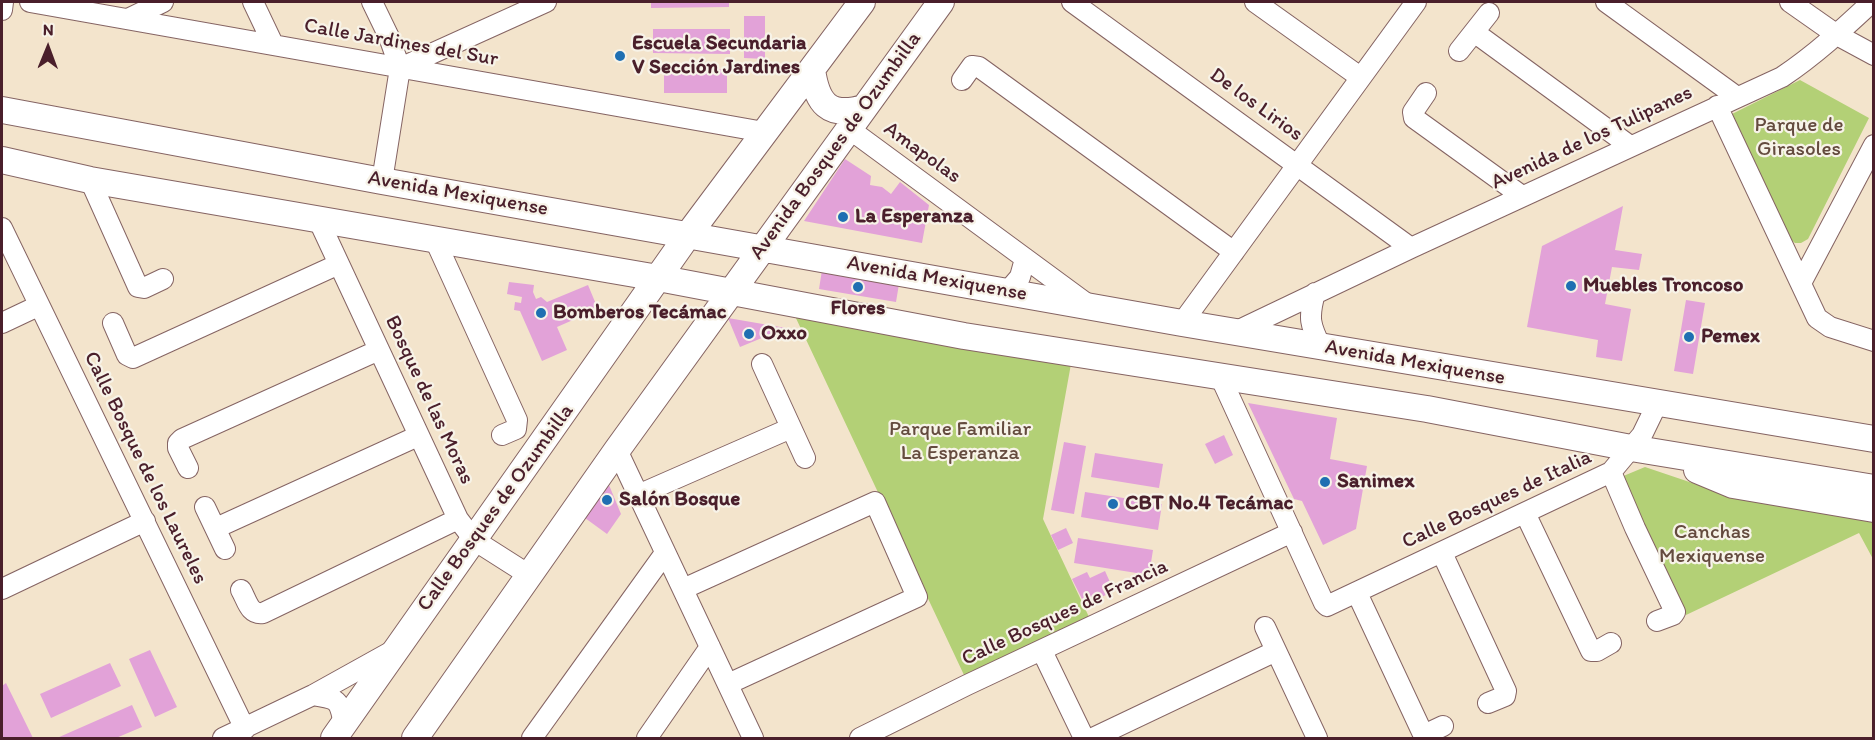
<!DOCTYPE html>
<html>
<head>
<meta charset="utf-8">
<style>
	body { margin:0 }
	#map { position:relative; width:1875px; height:740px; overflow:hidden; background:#f3e4cc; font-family:Itim,sans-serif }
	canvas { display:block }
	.frame { position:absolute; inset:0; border:3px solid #4a1f2b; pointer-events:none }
	.north { position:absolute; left:18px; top:18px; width:60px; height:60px; -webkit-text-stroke:4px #f7f3e8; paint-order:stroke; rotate:1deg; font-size:16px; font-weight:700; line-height:24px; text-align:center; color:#4a1f2b }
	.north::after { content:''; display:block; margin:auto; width:21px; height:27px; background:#4a1f2b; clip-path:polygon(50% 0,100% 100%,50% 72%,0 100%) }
</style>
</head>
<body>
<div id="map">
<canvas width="1875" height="740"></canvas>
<div class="frame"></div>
<div class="north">N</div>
</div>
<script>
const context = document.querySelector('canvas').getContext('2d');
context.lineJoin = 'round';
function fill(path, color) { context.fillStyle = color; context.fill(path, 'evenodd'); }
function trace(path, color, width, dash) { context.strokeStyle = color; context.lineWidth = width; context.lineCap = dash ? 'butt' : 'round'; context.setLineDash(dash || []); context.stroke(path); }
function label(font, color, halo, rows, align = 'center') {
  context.font = font + ' Itim,sans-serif'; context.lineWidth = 4.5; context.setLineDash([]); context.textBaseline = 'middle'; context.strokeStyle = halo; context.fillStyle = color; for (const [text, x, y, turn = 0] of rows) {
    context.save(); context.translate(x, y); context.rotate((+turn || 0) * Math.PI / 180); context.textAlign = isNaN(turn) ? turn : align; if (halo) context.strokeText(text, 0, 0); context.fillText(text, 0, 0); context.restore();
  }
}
fill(new Path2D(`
	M1800,80l69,38 -61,121 -7,4h-6l-6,-5 -57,-124z
	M794,314l277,50 -28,155 46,98 -125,58z
	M1645,467l80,27 148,25v40l-14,-26 -173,82 -65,-138z`), '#b3d076');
fill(new Path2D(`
	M651,2h78v5l-78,1z
	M744,16h21v43l-21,-1z
	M653,29h77v25l-77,-1z
	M727,69v24h-63v-23z
	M845,159l26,17 -1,9 12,2 9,7 9,-12 29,23 -7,38 -118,-22z
	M1623,206l-8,44 27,4 -3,16 -27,-3 -7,37 26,5 -9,52 -26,-4 2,-17 -71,-13 15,-81z
	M822,270l77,14 -3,18 -77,-13z
	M509,282l25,3 -1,7 3,7 5,-2 6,5 41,-17 10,24 -41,18 10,23 -25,11 -22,-50 -6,-1 1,-8 6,1 1,-6 -15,-3z
	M1686,300l19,3 -12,71 -19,-3z
	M728,318l58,10 -46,19z
	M1248,403l89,15 -7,41 37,7 -11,63 -33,16 -21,-44 -8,-2z
	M1224,435l9,20 -18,9 -10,-20z
	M1064,442l22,4 -12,68 -23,-4z
	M1095,453l68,11 -4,24 -68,-11z
	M609,485l12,29 -14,20 -22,-16z
	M1085,492l77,12 -4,26 -77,-13z
	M1066,528l7,15 -15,7 -7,-15z
	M1078,538l75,12 -4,25 -75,-12z
	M1105,571l9,20 -29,14 -13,-26 15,-7 3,6z
	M150,650l27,57 -22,10 -26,-58z
	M110,663l11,23 -70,32 -11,-24z
	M6,683l27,55h-31v-52z
	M132,705l10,22 -26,11h-59z`), '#e2a2d8');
const minor = new Path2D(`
	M30,2l734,130
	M253,2l20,42
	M372,2l17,35 11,31 -18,113
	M1072,2l339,246
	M1255,2l105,75
	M1606,2l131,95
	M1790,2l47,33 37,20
	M2,10l1,-8
	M128,19l35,-17
	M1474,32l156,114
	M1459,51l30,-38
	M400,68l146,-66
	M962,80l10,-14 7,1 255,185
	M1426,93l-13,19 1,6 108,78
	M1717,106l100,212 13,9 44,14
	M848,128l242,178
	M90,180l48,107 6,1 19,-9
	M318,219l140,300 16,21 55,35
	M2,228l243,501
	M435,240l82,180 -1,9 -14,6
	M1801,283l73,-138
	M1008,291l12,-14 5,-18
	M1315,293c-7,25 -5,32 6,54
	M2,323l36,-17
	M113,323l14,32 6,3 206,-94
	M1182,323l234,-321
	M1235,332l176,-84 371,-171c33,-22 61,-48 90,-75
	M762,364l43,94
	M1220,376l104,227 3,3 284,-134 31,-37 15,-31
	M617,450l136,288
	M188,468l-10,-20v-5l4,-4 197,-89
	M1611,472l24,56 40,84 -2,3 -16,6
	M638,495l153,-67
	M205,507l20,42
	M1525,513l66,138h6l14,-8
	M216,528l202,-92
	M1442,553l64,138 -1,5 -17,7
	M2,589l143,-68
	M683,589l192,-87 42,95 -189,87
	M241,590c6,10 8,25 22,23l195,-94
	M1357,593l65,139 4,2 17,-8
	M1265,627l52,111
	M1042,651l42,87
	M313,695c25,4 26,4 31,29
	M223,738l90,-43 81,-45
	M532,738l133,-185
	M647,738l63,-91
	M860,738l107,-53 325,-153
	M1093,738l183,-87`);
const major = new Path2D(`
	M812,70c5,33 16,48 52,38
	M2,110l380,71 800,142 692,116
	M2,160l88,20 568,98 306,58 463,73 204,39 243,40
	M1697,470l36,15 141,24
	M334,738l354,-503 174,-233
	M415,738l202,-288 324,-448`);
trace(minor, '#856463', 22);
trace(major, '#856463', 28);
trace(minor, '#fff', 20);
trace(major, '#fff', 26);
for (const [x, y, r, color] of [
	[620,56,6,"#1f6fb2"],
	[843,217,6,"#1f6fb2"],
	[1571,286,6,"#1f6fb2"],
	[858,287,6,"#1f6fb2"],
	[541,313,6,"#1f6fb2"],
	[749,334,6,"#1f6fb2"],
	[1689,337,6,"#1f6fb2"],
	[1325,482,6,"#1f6fb2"],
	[607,500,6,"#1f6fb2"],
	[1113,504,6,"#1f6fb2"]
]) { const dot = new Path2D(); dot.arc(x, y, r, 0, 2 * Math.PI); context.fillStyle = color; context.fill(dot); trace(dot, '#f7f3e8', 2); }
label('21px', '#4a1f2b', '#f7f3e8', [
	["Calle Jardines del Sur",401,43,10],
	["De los Lirios",1256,105,36],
	["Avenida de los Tulipanes",1592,138,-25],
	["Avenida Bosques de Ozumbilla",836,146,-54],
	["Amapolas",922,153,36],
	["Avenida Mexiquense",458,194,10],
	["Avenida Mexiquense",937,279,10],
	["Avenida Mexiquense",1415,363,10],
	["Bosque de las Moras",429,400,65],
	["Calle Bosque de los Laureles",145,468,64],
	["Calle Bosques de Italia",1497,500,-25],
	["Calle Bosques de Ozumbilla",496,508,-54],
	["Calle Bosques de Francia",1065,613,-25]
]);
label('bold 21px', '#4a1f2b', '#f7f3e8', [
	["Escuela Secundaria",632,44],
	["V Sección Jardines",632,68],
	["La Esperanza",855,217],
	["Muebles Troncoso",1583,286],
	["Flores",858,309,"center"],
	["Bomberos Tecámac",553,313],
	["Oxxo",761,334],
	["Pemex",1701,337],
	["Sanimex",1337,482],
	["Salón Bosque",619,500],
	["CBT No.4 Tecámac",1125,504]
], 'left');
label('21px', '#644b3e', '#f7f3e8', [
	["Parque de",1799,126],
	["Girasoles",1799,150],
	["Parque Familiar",960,430],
	["La Esperanza",960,454],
	["Canchas",1712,533],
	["Mexiquense",1712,557]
]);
</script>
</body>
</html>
